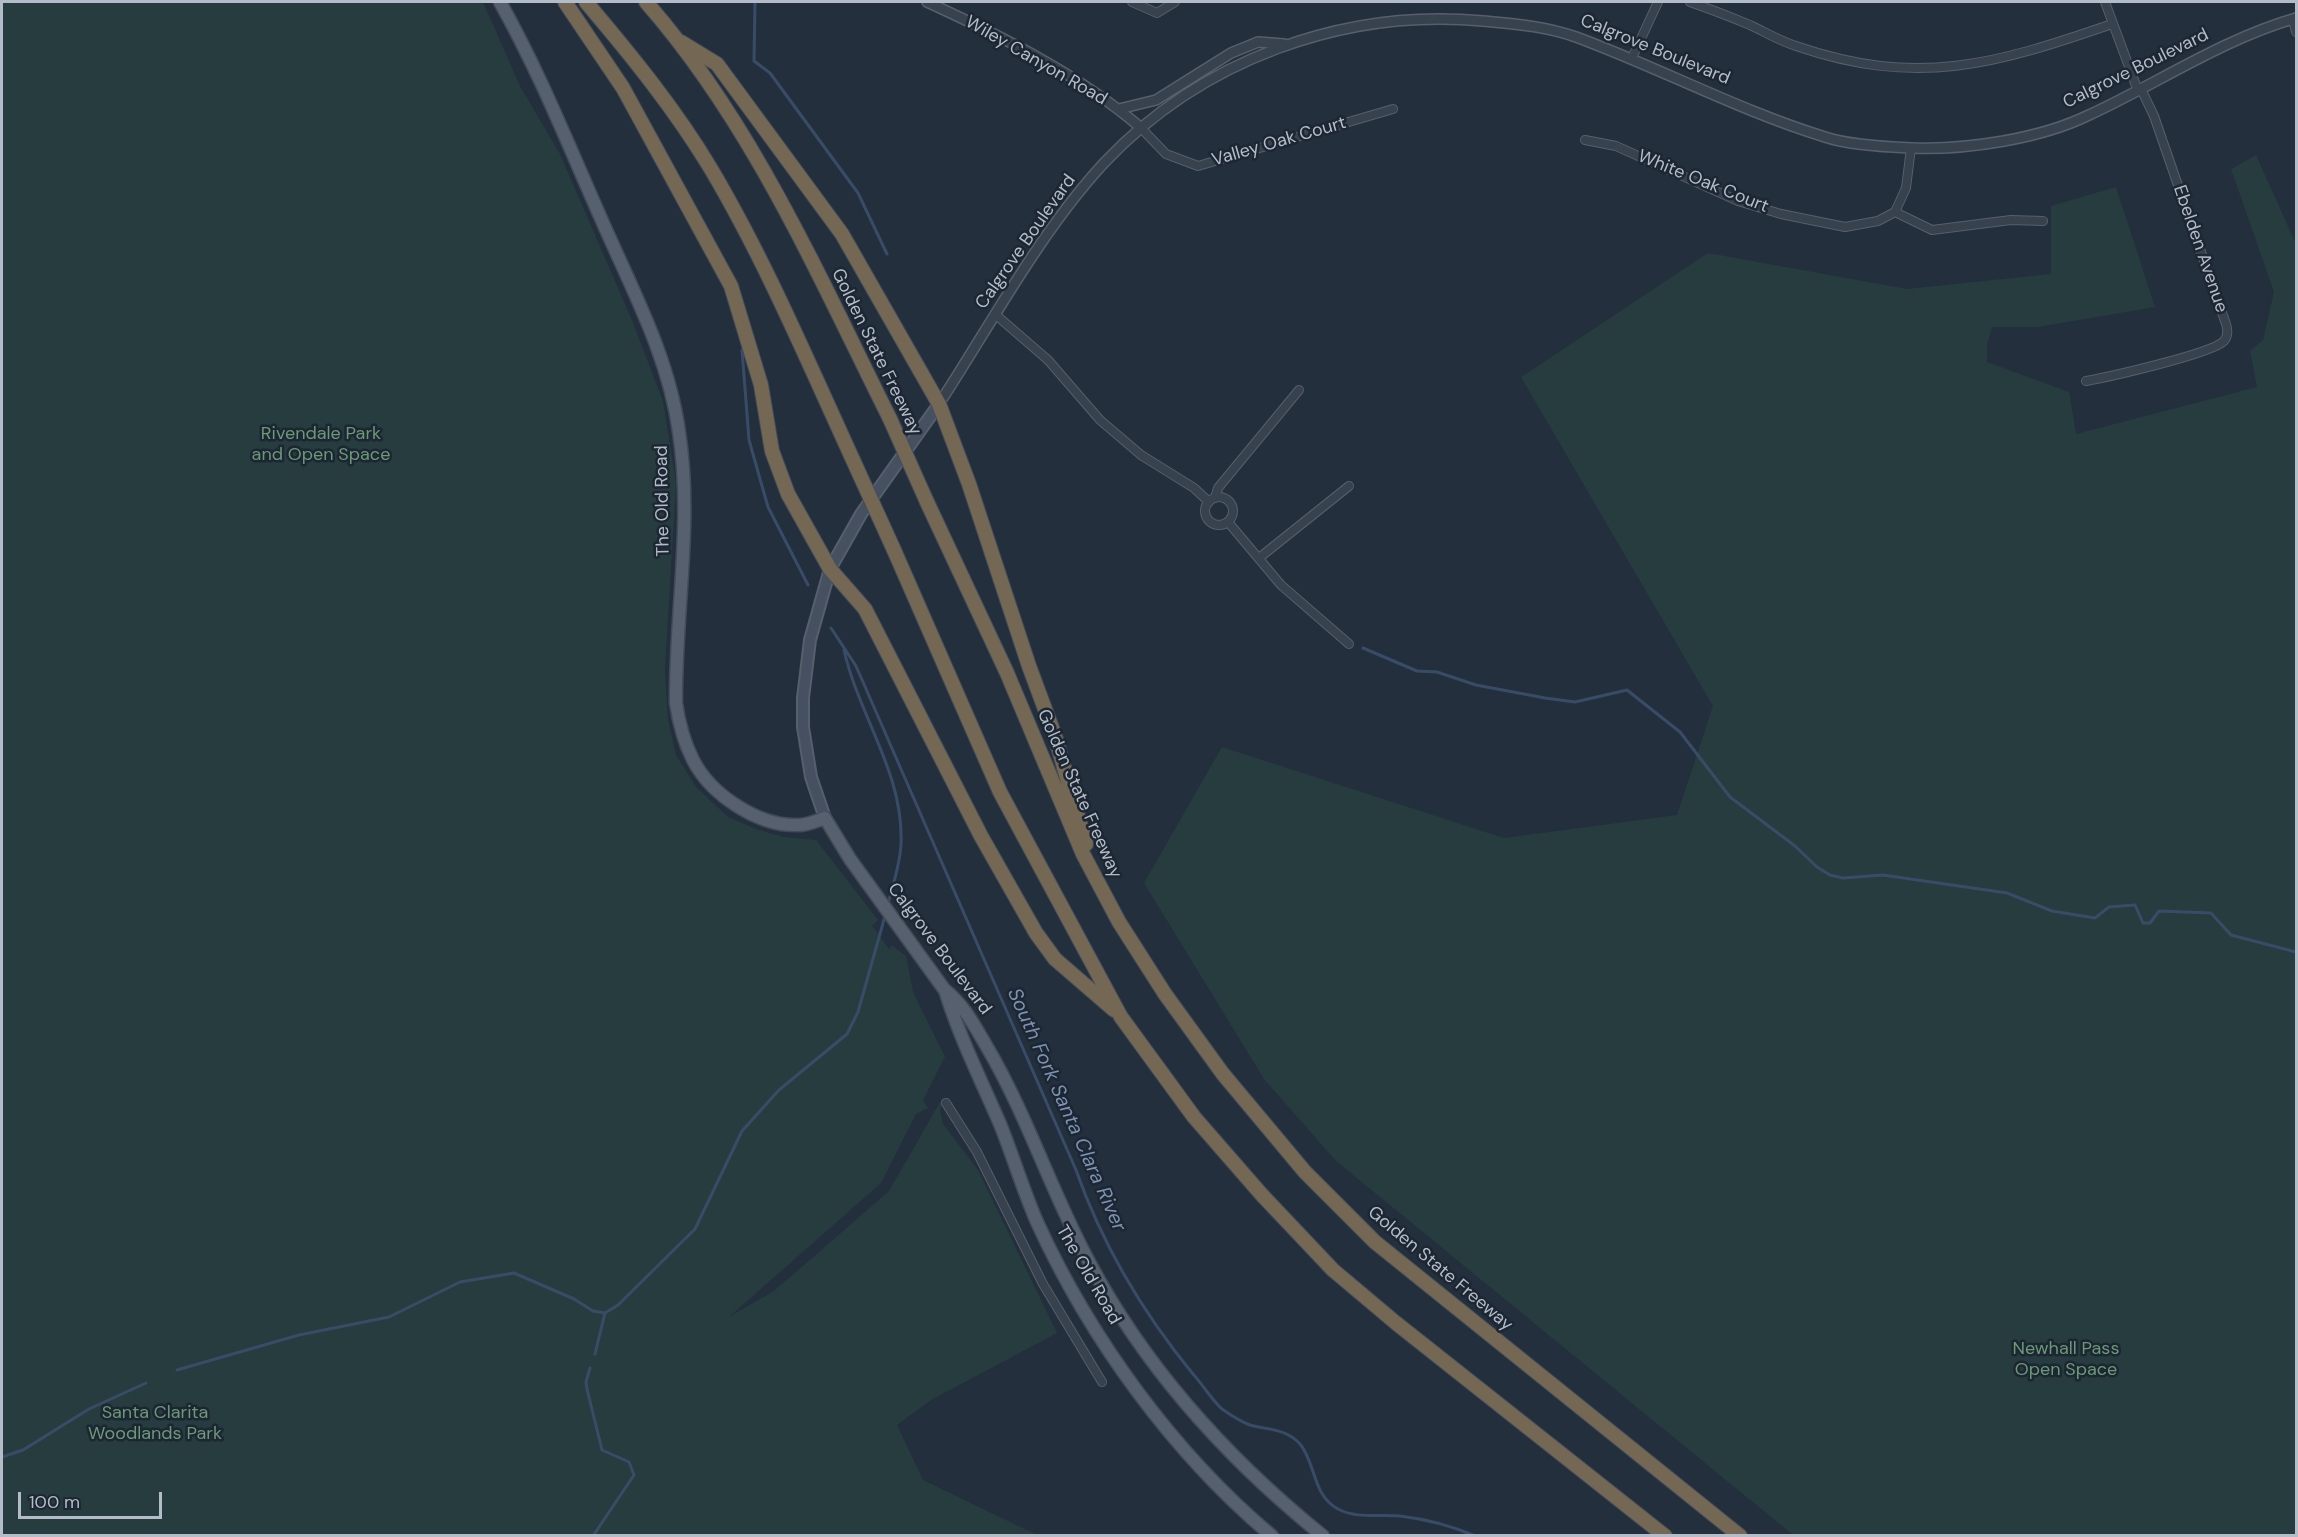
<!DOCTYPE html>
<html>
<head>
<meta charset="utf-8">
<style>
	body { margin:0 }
	#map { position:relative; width:2298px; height:1537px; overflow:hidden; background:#242f3e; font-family:"DM Sans",sans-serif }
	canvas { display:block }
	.frame { position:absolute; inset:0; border:3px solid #b4bcc9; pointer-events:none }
	.scale { position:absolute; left:18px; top:1492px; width:144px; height:27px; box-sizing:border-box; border:3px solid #b4bcc9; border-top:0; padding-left:8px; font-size:18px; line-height:21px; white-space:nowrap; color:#b4bcc9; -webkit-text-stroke:4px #1d2633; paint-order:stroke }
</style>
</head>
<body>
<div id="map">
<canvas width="2298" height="1537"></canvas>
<div class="frame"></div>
<div class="scale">100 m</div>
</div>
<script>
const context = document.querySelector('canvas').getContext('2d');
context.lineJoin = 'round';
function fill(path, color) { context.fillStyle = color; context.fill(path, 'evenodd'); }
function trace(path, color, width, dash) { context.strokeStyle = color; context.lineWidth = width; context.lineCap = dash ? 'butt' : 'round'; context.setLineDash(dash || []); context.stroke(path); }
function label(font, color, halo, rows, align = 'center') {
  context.font = font + ' "DM Sans",sans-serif'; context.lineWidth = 5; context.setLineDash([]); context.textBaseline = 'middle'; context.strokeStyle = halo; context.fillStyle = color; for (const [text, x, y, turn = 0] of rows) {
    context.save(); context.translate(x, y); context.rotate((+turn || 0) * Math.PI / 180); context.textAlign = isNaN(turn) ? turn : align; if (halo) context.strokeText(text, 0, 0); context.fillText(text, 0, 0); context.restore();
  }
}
fill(new Path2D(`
	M2,2h481l37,84 40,68 71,164 32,83 13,82 -11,186 3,51 8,35 20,32 32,30 28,12 27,8 33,3 62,80 -6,6 18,24 1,-5 15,11 7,36 32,65 -22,43 5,8 -12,6 -35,69 -152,134 45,-26 115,-100 54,-94 -3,13 3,14 35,46 79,163 -126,67 -34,25 26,55 114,55h-1035z
	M2256,155l40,89v1291h-503l-457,-374 -72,-82 -120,-196 78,-136 282,91 173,-23 36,-109 -192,-329 187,-124 199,36 144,-15v-68l65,-19 39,120 -117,20h-46l-5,18v17l82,30 7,42 181,-47 -7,-36 13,-11 11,-48 -43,-123z`), '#263c3f');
trace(new Path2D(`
	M755,2l-1,59 16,12 88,120 29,61
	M742,350l7,90 19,67 40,78
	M831,628l25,38 220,504c26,74 67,143 117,204 10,11 18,25 29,35 7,5 20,13 28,16 17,5 36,3 50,19 16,19 12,51 38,65 18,10 43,5 62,7 25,3 52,10 75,20
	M1363,648l54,23 20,1 39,13 69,13 30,4 52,-12 53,42 50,65 65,49 22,21 13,8 13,3 40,-3 124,18 45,18 43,7 14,-11 26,-2 8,18h7l9,-12 52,2 20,22 65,17
	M844,650c15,67 60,123 57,194 -1,21 -8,40 -13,60
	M595,1354l10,-41
	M590,1368l-4,14 1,7 15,61 27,12 5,13 -41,61
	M177,1370l122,-35 90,-18 71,-35 54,-9 60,26 19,12 12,2 13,-8 77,-76 47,-98 37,-41 68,-56 11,-22 27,-96
	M2,1457l21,-7 66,-41 57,-26`), '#394c67', 3);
const minor = new Path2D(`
	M1132,2l25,11 18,-11
	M1690,2c20,7 41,15 60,23 15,7 30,16 46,21 122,42 200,18 316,-22
	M2105,2l33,89
	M2293,19l3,13
	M1632,58l26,-56
	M1140,127l26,27 32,12 195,-57
	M1585,140l31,6 122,55 43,13 64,13 33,-6 17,-9 11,-24 5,-40
	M1895,212l37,18 79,-10 32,1
	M996,315l52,45 52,60 41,35 53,33 15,14
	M2086,381c22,-4 125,-27 138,-40 4,-5 4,-11 2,-17l-72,-208 -13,-27
	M1205 511a14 14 0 1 1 28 0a14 14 0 1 1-28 0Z
	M1215,498l3,-10 81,-98
	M1228,522l53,63 68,59
	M1259,558l90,-72
	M946,1103l31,49 66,132 59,98`);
const tertiary = new Path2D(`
	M927,2c74,34 151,72 213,125
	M1119,109l37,-9 75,-47 27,-11 26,2
	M939,404c51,-78 101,-172 165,-241 97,-103 239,-155 379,-142 32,3 62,5 93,16 84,31 164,74 249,100 23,8 62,10 87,11 54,2 128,-9 177,-33 69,-32 134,-76 207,-97`);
const secondary = new Path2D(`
	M825,818l-14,-41 -8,-50v-29l7,-58 20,-71 31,-55 78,-110`);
const primary = new Path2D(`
	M500,2c40,71 70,147 103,221 30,68 66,135 76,209 14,90 -4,181 -3,271 3,21 8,39 17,57 18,35 66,67 106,65 9,0 17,-4 26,-7l25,41 94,130c20,16 30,36 43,58 40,68 64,144 101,213 57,108 141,200 235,276
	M945,990c14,46 36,90 55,134 13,32 23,66 37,98 53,116 136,231 235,314`);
const motorway = new Path2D(`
	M565,2l58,86 108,198 30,99 11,66 16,43 42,75 35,40 116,227 55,97 19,26 59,51
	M586,2c45,53 89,107 125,167 55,93 97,193 142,291
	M646,2c107,122 172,273 244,417
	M681,42l36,22 125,170 97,170 30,80 60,182 26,70 31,108
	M927,502l80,171 76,181 36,68 46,72 58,80 82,98 70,70 365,294
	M894,550l106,242 121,225 73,100 68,78 71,75 63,53 269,213`);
trace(minor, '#565f6c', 10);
trace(tertiary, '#565f6c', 12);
trace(secondary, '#565f6c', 14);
trace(primary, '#414a57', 15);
trace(motorway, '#434c59', 16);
trace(minor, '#38414e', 8);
trace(tertiary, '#38414e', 9);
trace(secondary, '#465061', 10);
trace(primary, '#56606e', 12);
trace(motorway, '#746855', 14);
const motorwayBridge = new Path2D(`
	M890,419l37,83
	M853,460l41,90`);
trace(motorwayBridge, '#434c59', 16, []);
trace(motorwayBridge, '#746855', 14);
label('18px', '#b4bcc9', '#1d2633', [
	["Calgrove Boulevard",1655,50,22],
	["Wiley Canyon Road",1036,61,30],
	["Calgrove Boulevard",2136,69,-26],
	["Valley Oak Court",1279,142,-16],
	["White Oak Court",1703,182,22],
	["Calgrove Boulevard",1026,242,-55],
	["Ebelden Avenue",2200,249,71],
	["Golden State Freeway",876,352,64],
	["The Old Road",663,501,-91],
	["Golden State Freeway",1079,794,66],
	["Calgrove Boulevard",939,949,53],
	["Golden State Freeway",1440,1269,40],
	["The Old Road",1088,1275,60]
]);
label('18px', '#6b9a76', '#1d2633', [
	["Rivendale Park",321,434],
	["and Open Space",321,455],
	["Newhall Pass",2066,1349],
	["Open Space",2066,1370],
	["Santa Clarita",155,1413],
	["Woodlands Park",155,1434]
]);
label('italic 20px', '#7c92b1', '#1d2633', [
	["South Fork Santa Clara River",1066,1110,66]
]);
</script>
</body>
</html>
